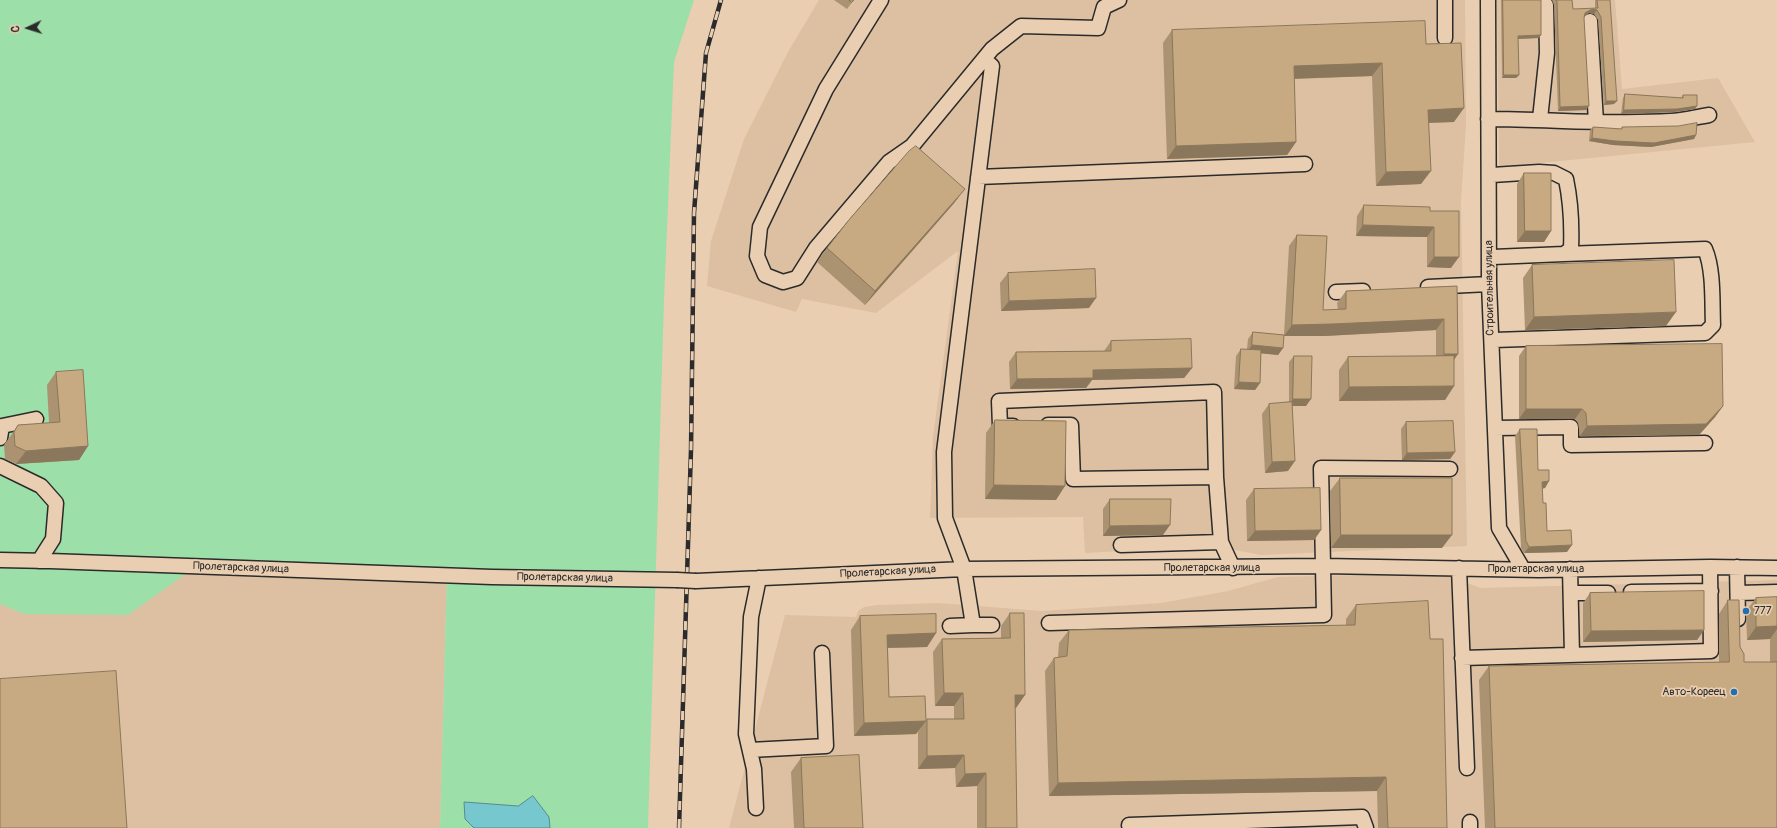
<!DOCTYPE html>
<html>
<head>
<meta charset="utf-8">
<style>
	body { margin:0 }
	#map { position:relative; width:1777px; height:828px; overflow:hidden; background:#eaceb1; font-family:Pangolin,sans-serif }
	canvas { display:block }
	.north { position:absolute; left:8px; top:8px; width:40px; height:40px; -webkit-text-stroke:3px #eaceb1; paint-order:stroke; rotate:266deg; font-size:11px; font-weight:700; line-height:16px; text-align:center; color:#2b2b2b }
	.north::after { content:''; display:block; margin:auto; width:14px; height:18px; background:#2b2b2b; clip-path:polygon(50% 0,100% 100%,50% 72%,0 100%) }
</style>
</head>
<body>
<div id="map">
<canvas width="1777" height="828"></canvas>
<div class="north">С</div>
</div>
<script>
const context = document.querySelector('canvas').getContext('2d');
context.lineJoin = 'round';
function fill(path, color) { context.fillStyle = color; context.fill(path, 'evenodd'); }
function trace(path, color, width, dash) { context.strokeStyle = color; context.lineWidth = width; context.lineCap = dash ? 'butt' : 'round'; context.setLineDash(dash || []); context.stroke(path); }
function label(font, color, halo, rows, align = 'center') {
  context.font = font + ' Pangolin,sans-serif'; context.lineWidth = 3.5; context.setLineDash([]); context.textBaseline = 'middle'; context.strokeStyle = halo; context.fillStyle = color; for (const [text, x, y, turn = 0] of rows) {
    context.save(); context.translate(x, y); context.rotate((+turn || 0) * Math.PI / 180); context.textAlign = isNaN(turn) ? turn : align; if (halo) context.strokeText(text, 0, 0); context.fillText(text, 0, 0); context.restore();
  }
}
fill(new Path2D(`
	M819,0h646l1,124 -5,78 6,344 -206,9 -47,-9 -129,7 -2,-36 -153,1 3,-81 25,-186 -82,62 -74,-14 -6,13 -89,-26 4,-45 33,-102 44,-87z
	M1497,0h118l7,89 96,-11 37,64 -256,25z
	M197,566l250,4 -7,258h-440v-224l24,10z
	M1439,573l42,15 296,-8v248h-1048l56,-213 71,2 2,-6 6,-4 13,-2 62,-2 103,8 119,-8 67,-12 50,-14z`), '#dcc0a1');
fill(new Path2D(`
	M0,0h694l-20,62 -10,239 -16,527h-98l-1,-11 -17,-21 -13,10 -55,-4 1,17 9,9h-34l7,-257 -250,-5 -69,49 -104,-1 -24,-10z`), '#9ddfa9');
const water = new Path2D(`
	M533,796l16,21 1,11h-76l-9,-9 -1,-17 54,4z`);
fill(water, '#76c8ce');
trace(water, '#58898d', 1);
const minor = new Path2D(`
	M881,0l-55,89 -66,138 -3,29 8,19 18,7 14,-4 19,-30 73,-86 23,-16 80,-97 29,-23 77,2 6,-21 15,-7
	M1488,0l1,284 10,244 24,41
	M1590,21l6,101
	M1445,38v-38
	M1488,119c61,0 121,6 182,2 13,0 26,-4 39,-6
	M1540,119l7,-66 -1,-48
	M1492,175l47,-3 15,1 12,6c5,24 6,46 5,70l-7,5 -71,3
	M978,177l327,-13
	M1428,287l61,-3
	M1336,292l27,-1
	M1494,340l211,-7 8,-8c-1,-22 1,-55 -8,-76l-141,5
	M1048,425h23l2,54 143,-2 5,65
	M1013,426h-13l-1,-25 215,-9 2,85
	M1495,428l76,-1v18l134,-2
	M0,438l2,-12 34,-7
	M0,466l41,20 15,17 -3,36 -14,22
	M1121,545l100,-3 12,26
	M0,560l50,1 442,16 185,3
	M1737,567l1,52
	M1459,568l8,200
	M1570,569l2,86
	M696,581l268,-12 360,-3 215,4 171,-3 67,1
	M1631,592l80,-1
	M1571,593h37
	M1738,593l39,-1
	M1049,623l275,-8 -3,-147 129,1
	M973,625h19
	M950,626l23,-1 -9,-56 -19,-51 -1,-66 48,-386 -7,-6
	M1462,658l249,-7 -1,-84
	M750,750l76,-4 -4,-93
	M756,808l-2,-39 -8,-35 5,-117 8,-39
	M1470,822v6
	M1129,825l233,-8 4,11`);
trace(minor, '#2b2b2b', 17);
trace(minor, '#eaceb1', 14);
const rail = new Path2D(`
	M679,828l12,-378 3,-237 12,-160 15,-53`);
trace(rail, '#2b2b2b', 4.5);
trace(rail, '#eaceb1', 3, [9]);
const minorBridge = new Path2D(`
	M677,580l19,1`);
trace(minorBridge, '#2b2b2b', 17, []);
trace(minorBridge, '#eaceb1', 14);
fill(new Path2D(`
	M834,0h20l-7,9z
	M1501,0h40v35l-3,3 -20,1 1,36 -3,3h-14z
	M1552,0h20l1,9h22v-9h15l4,104 -10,1 -6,-85 -4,-6 -5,-1 -4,3 -1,2 2,92 -28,1 -4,-106z
	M1172,30l254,14 28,78 -25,1 -8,61 -45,2 -4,-110 -78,3 2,63 -9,13 -120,4 -4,-116z
	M1625,94l56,4 2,-3 12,14 -21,3 -53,2 2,-16z
	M1593,127l28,2 1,-2 74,8 -2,4 -43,8 -38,-2 -24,-4 1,-11z
	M1524,173l27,58 -7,11h-27v-58z
	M955,202l-90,103 -48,-43 10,-14z
	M1364,205l66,6 21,57 -24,-1v-30l-71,-1 1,-20z
	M1297,235l26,75h15l-1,-7 9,-12 111,-5 1,68 -4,6v26l-9,14 -106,1v-31l9,-13 88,-1v-26l-112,6h-40l-1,12 -5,7 -17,-2 -1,30 -5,7 -21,-1 2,-33 5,-7h6l1,-10 5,-7 31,3 5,-89z
	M1532,265l134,61 -141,4 -2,-52z
	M1008,273l81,35 -88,3 -1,-28z
	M1111,341l81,27 -8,10 -92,2 -6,8 -76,1 -1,-27 7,-10 88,-1z
	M1526,346l197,60 -8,11 -16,18 -119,1 -2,-13 -3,-4h-56v-63z
	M1294,356l12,50h-14l-4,65 -23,2 -3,-59 7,-10 20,-2v-40z
	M56,372l32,74 -9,14 -63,4 -11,-5 -1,-14 14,-20 31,-2 -2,-38z
	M995,420l61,80 -71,-1 1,-66z
	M1406,422l49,30 -5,7 -48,1 -1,-31z
	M1520,429l18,41 11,11 -4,7 -3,1 1,14 4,28 20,21 -43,1 -3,-5 -6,-112z
	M1340,478l102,70h-111l-1,-57z
	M1254,489l67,41 -7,10 -67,1 -1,-41z
	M1110,499l53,36 -60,1v-27z
	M1590,593l114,37 -7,10 -114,2v-39z
	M1777,597v231h-292l-6,-148 10,-14 230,-4v-48l9,-14 16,62h26v-23l-23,1 -1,-29 10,-13z
	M1356,605l74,34 17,189h-69l-1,-37 -328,5 -4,-125 9,-13 4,-1 1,-14 10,-13 277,-4v-7z
	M1010,613l6,95h-1l2,120h-40v-42l-21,1 -1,-19 -37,1v-37l9,-13h27v-13h-19l-2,-54 9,-13 59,-1v-12z
	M860,616l76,17 -9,14 -39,1 1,49 37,24 -10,13 -62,2 -3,-106z
	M801,758l62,70h-69l-3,-56z`), '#ab9270');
fill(new Path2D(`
	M1592,9l5,1 -3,4 -5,-1 -6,4 2,-4z
	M1541,35l-3,3 -22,1 2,-3z
	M1382,63l-10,13 -88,3 10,-13z
	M1504,75h15l-3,3h-14z
	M1606,101h11l-3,3 -10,1z
	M1589,106l-3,4 -28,1 2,-4z
	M1697,106l-2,3 -21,3 -53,2 3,-4z
	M1464,108l-10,14 -35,1 9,-13z
	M1696,135l-2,4 -43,8 -38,-2 -24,-4 3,-3z
	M1296,142l-9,13 -120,4 9,-13z
	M1431,171l-10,13 -45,2 10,-14z
	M965,189l-10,13 -90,103 10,-14z
	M1363,225l71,2 -7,10 -71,-1z
	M1525,231h26l-7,11h-27z
	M1434,257h25l-8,11 -24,-1z
	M1096,298l-7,10 -88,3 8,-10z
	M1676,312l-10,14 -141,4 9,-13z
	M1444,319l-8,11 -112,6h-40l8,-11z
	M1252,345l31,3 -5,7 -31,-3z
	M1444,354h14l-8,11 -14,1z
	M1192,368l-8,10 -92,2 -6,8 -76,1 7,-10 76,-9z
	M1239,382l21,1 -5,7 -21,-1z
	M1454,386l-9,14 -106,1 10,-14z
	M1293,399h18l-5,7h-18z
	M1723,406l-8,11 -16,18 -119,1 7,-10z
	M1526,409h56l-7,10h-56z
	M88,446l-9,14 -63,4 10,-13z
	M1455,452l-5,7 -48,1 5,-7z
	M1295,461l-7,10 -23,2 7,-11z
	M1549,481l-4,7 -8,1 5,-7z
	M994,485l71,1 -9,14 -71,-1z
	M1170,525l-7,10 -60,1 7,-10z
	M1321,530l-7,10 -67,1 8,-10z
	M1341,535h111l-10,13h-111z
	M1572,545l-5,7 -43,1 5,-6z
	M1777,626v3l-7,10 -23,1 9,-13z
	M1704,630l-7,10 -114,2 8,-11z
	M936,633l-9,14 -49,1 9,-13z
	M944,693h19l-9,13h-19z
	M1015,695h10l-9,13h-10z
	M926,721l-10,13 -62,2 10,-13z
	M964,755l-9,13 -37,1 9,-13z
	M986,773l-9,13 -21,1 9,-13z
	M1386,777l-9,14 -328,5 9,-13z`), '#8b775b');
const building = new Path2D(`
	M849,0h5l-2,2z
	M1503,0h38v35l-23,1 1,39h-15z
	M1556,0h16l1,9 25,-1 -1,-8h13l7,101h-11l-5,-84 -4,-7 -5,-1 -7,4 -1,5 5,88 -29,1 -3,-106z
	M1425,21l1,23 35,-1 3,65 -36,2 3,61 -45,1 -4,-109 -88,3 2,76 -120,4 -4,-116z
	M1625,94l58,4v-3h14v11l-20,3 -53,1z
	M1697,123l-1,12 -42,8 -39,-2 -23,-3 1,-11 29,2v-2l56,-1z
	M916,146l49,43 -90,102 -48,-43 21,-27 61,-70z
	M1524,173h27v58h-26z
	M1364,205l66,2v4h29v46h-25v-30l-71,-2z
	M1297,235l30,1 -4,74 23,-1v-18l111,-5 1,68h-14v-35l-112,5 -40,1z
	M1674,260l2,52 -142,5 -2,-52z
	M1095,269l1,29 -87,3 -1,-28z
	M1253,332l31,3 -1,13 -31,-3z
	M1191,339l1,29 -99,2v8l-76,1 -1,-27 95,-1v-10z
	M1722,344l1,62 -17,18 -119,2 -1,-13 -4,-4h-56v-63z
	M1241,349l20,1 -1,33 -21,-1z
	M1294,356h18l-1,43h-18z
	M1454,356v30l-105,1 -1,-30z
	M83,370l5,76 -62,5 -11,-5 -1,-14 4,-7 42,-3 -4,-50z
	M1292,402l3,59 -23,1 -3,-58z
	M995,420l71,1 -1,65 -71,-1z
	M1453,421l2,31 -48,1 -1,-31z
	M1520,429h17l1,41h11v11l-7,1 1,21h3l1,28 24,-1 1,15 -43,2 -3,-6z
	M1340,478h112v57h-111z
	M1320,488l1,42 -66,1 -1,-42z
	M1110,499h61l-1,26 -60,1z
	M1704,591v39l-113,1 -1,-38z
	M1777,597v29l-21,1v-29z
	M1728,600h11l1,47 4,7v8h33v166h-282l-6,-162 240,-4z
	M1428,601l2,38h13l4,189h-59l-2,-51 -328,6 -4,-125 13,-2 2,-26 286,-5 1,-20z
	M1010,613h14l1,82h-10l2,133h-31v-55l-21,1 -1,-19 -37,1v-37h37l-1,-26h-19l-2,-54 68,-1z
	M936,614v19l-49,2 2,62 36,-1 1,25 -62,2 -4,-107z
	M116,671l11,157h-127v-149z
	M859,755l4,73h-59l-3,-70z`);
fill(building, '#c7aa82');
trace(building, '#8b775b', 1);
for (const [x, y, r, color] of [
	[1746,611,4,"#1f6fb2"],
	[1734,692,4,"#1f6fb2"]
]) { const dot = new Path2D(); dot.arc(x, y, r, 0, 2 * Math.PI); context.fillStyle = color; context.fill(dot); trace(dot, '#eaceb1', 1.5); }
label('11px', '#2b2b2b', '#eaceb1', [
	["Строительная улица",1490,288,-91],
	["Пролетарская улица",241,568,2],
	["Пролетарская улица",1212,568],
	["Пролетарская улица",1536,569],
	["Пролетарская улица",888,572,-3],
	["Пролетарская улица",565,578,1]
]);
label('11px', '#2b2b2b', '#eaceb1', [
	["777",1754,611],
	["Авто-Кореец",1726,692,"right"]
], 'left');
</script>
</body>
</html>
